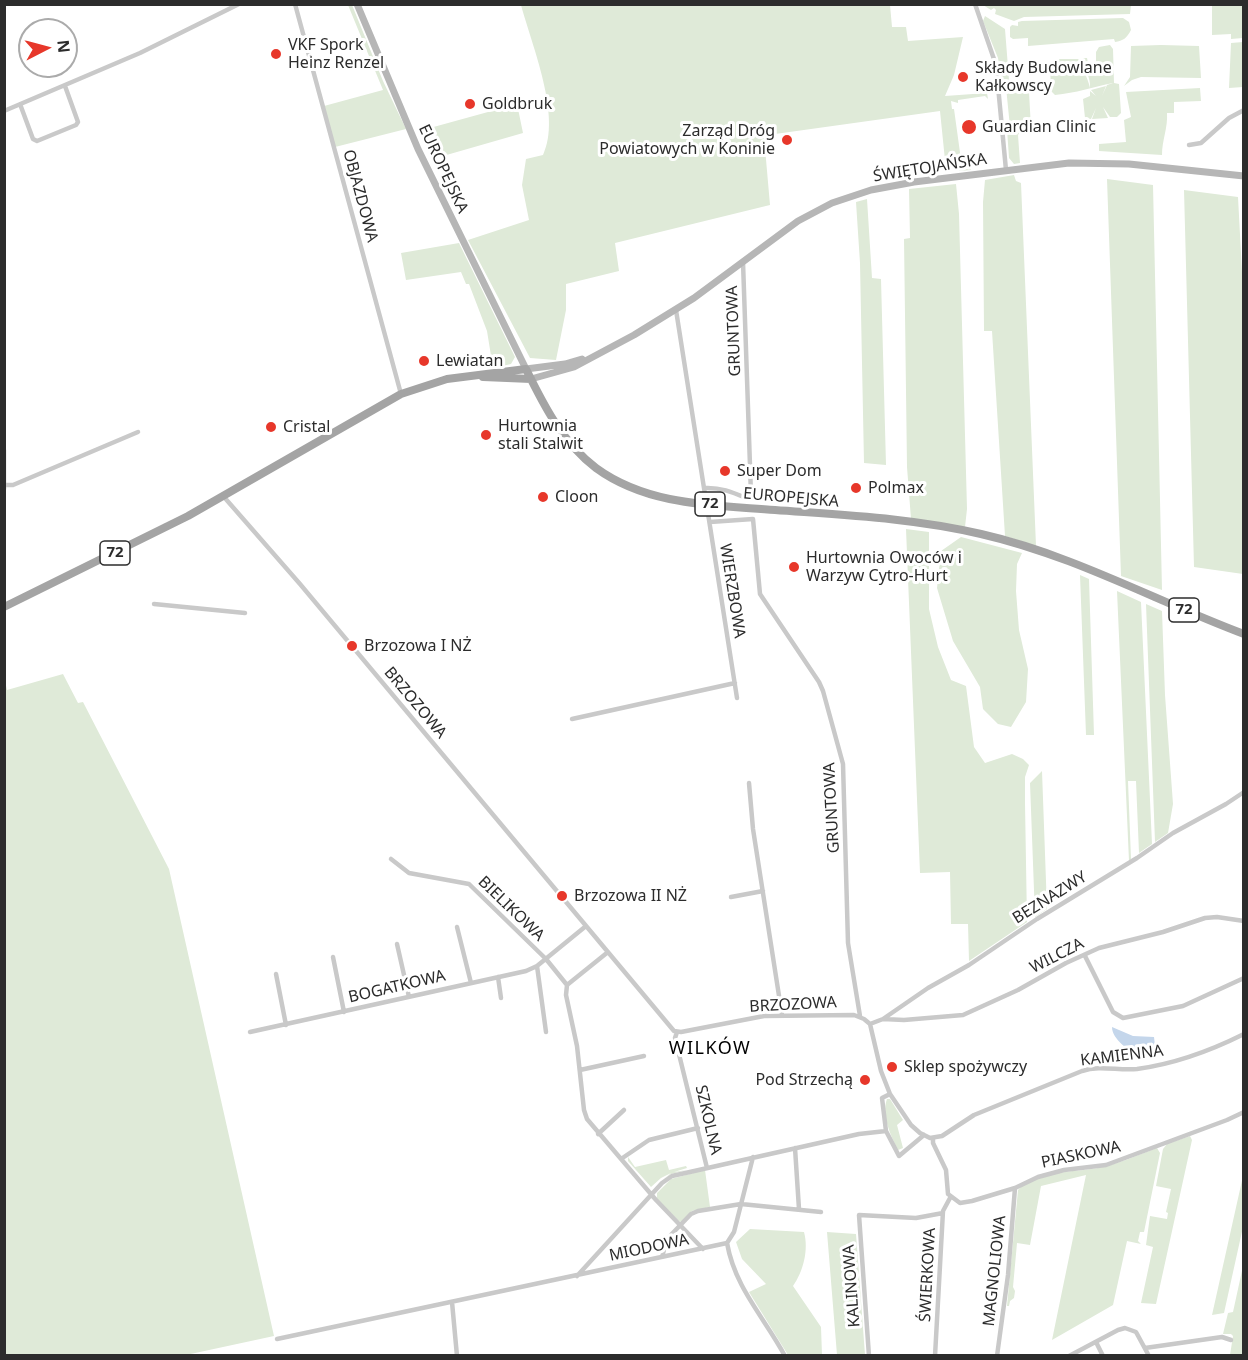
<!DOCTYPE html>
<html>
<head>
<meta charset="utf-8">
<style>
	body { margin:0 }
	#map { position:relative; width:1248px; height:1360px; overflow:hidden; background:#fff; font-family:"Noto Sans",sans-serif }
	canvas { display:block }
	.frame { position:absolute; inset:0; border:6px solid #2c2c2c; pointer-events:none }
	.north { position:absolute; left:18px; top:18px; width:60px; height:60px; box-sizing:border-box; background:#fff; border:2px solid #ababab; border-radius:50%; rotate:84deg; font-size:16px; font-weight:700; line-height:24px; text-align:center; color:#2c2c2c }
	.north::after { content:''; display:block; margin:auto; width:21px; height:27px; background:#e7372a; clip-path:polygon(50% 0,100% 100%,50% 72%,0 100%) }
</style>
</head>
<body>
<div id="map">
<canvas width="1248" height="1360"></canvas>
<div class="frame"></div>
<div class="north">N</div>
</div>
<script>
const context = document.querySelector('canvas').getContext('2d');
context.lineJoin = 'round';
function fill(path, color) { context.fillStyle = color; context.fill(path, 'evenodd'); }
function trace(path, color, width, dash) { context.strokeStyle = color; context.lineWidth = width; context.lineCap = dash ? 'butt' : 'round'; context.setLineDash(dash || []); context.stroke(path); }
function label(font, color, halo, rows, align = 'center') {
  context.font = font + ' "Noto Sans",sans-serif'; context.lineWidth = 6; context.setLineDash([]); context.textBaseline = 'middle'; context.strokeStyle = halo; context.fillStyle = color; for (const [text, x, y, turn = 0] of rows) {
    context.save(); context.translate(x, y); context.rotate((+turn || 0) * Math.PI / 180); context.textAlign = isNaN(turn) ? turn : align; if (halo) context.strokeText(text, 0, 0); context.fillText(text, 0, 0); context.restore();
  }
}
fill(new Path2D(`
	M348,5h4l31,76 23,48 -71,18 -11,-41 59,-16z
	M521,5h369l2,22h14l2,14 55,-4 -9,38 -9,21 42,-3 1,6 -3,-3 -27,4v3l-7,-2 1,8h2l8,58h9v3l-13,1 -1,-3 -11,2 -6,-59 -172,24v12l-3,1 5,57 -155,38 4,28 -53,13v26l-10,50 -26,-2 -62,-118 61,-20 -7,-35 4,-26 17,-4c19,-39 -11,-109 -22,-150z
	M983,5l179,-1v1h-31l-1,9 -106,3 -10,4 -19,-7 1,-4 -2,-2 -3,2z
	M1212,5h31v33l-12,1v-5l-19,1z
	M985,16l20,13 5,64 19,-1 2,36 -11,4 -2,3 2,28 -6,1 -5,-6 -2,-29 3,-2 -4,-40h-3l-5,-29 -15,-37z
	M1123,18l6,4 2,8c-4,8 -8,11 -16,12l-1,-3 -86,7v-8l-15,1 -3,-2v-10l2,-2 6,1v-4l4,-1z
	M1243,42v45l-14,1 2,-45z
	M1110,45l3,4 1,34 5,1 2,29 -4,4h-7l-7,-10 5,11 -16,1 4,-11 -5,11 -6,-1 -2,-19 7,-3v-5l6,5 -5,-6 15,-4 -4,10 5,-11 6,-2c-20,4 -37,10 -58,12l-4,-4 -1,-28 6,-4h26c0,11 6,19 8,29 1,-11 -6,-18 -7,-30h4l1,5 8,-1v-10l3,-5z
	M1161,45l38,1 2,32 -60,-1 -9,3 -8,6 6,-9 1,-31z
	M1200,88l1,13 -27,1v11h-7c1,15 -5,27 -5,42l-63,-4v-7l27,-2 -2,-22 7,-3 -5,-25z
	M517,104l6,29 -80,23 -11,3 -13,-28z
	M1014,175l2,6 5,2 15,363 -31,-10 -13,-205h-8l-1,-129 2,-22z
	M1107,179l46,6 9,405 -41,-14z
	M956,184l3,30 8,295 -2,18 -54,-8 -4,-52 -3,-228 6,-1 -1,-49z
	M1184,190l54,7 6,113 -1,264 -49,-7z
	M867,199l5,79 9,1 5,186 -22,-2 -4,-200 -4,-61z
	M459,243l56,114 -4,7 -18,4 -6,-37 -18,-47h-3l-5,-12 -55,8 -5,-27z
	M906,529l23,3v77l9,38 13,33 15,6 8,61 11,16 27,-9 11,5 6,6 -4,12v26l2,119 -58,39 -1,-37h-17l-1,-52 -30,1z
	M961,537l61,16 -5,11 -1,27 3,39 9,39 -2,33 -15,25 -13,-3 -15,-15 -3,-22 -27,-46 -16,-53 4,-37z
	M1080,575l9,4 5,156h-8z
	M1117,591l24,11 11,242 -13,9 -3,-72h-8l3,78 -2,2z
	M1146,604l16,7 3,84 8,109 -5,29 -13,9z
	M63,674l15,29 5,-1 86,167 105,467 -88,19h-181v-674l2,9z
	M1042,771l5,138 -12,8 -5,-134z
	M887,1099h3l13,21 -6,5 6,23 -5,2c-7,-14 -17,-35 -11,-51z
	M1190,1136l2,4 -36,164 -15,-1 12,-56 -7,-2 4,-29 17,3 1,-6 -2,-1 5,-23 -15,-3 7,-37 4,-5z
	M1157,1148l3,5 -16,79h-4l-2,9 3,3 -14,-3 -14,64 -61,35 34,-165 -45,11 -11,59 -13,-2 -4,44 2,4 -1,7 -4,3 -1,5h-2l11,-116c15,-19 58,-18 80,-22 20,-4 40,-13 59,-20z
	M628,1157l7,10 31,-7 3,10 17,-4 1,2 -13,4 13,-2 -16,4 -8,6 8,-7 -10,5 -10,9 -23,-26z
	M705,1170l5,37 -18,4 -11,11 -2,-1 -22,-22v-6l14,-14z
	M1243,1176v51l-19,86 -12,2z
	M750,1229l54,3c5,18 -1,40 -11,54l28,41 1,28h-34l-39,-63 17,-8 -24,-25 -6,-17z
	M827,1232l29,2 9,121h-28z
	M1243,1266v89h-13l3,-19 -2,-2h-8l5,-21 5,-1z`), '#dfead8');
fill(new Path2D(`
	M1112,1027l21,9 21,1 2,17 -17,4c-9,-8 -27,-18 -27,-31z`), '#c4d6eb');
trace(new Path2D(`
	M295,4l106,390
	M975,4l21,61 10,105
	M20,104l13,35 4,2 39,-16 2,-3 -13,-36
	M4,111l136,-58 99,-49
	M1189,145l12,-2 28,-25 15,-8
	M676,310l61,388
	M4,450v39
	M5,485h8l125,-53
	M704,488c16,-1 28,4 42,10l5,-3 -8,-233
	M224,497l76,87 374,447 7,1 83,-16 90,-1 10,4 6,5
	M710,522l43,-3 7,75 59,88 4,9 20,73 5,179 12,73
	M154,604l91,9
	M572,719l163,-36
	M749,783l4,46 29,186
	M391,859l18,14 60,11 77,75 21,26
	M731,897l32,-6
	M457,927l14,56
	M397,944l12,53
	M608,952l-41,33 -1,10 11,51 7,64 3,9 69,81 47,49
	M1085,956l28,56 10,6 60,-12 61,-28
	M333,957l11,55
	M537,966l9,66
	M276,974l10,51
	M498,977l3,21
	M883,1019l21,1 59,-5 55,-25 48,-27 33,-15 64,-16 42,-14 12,-1 27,4
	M870,1024l11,47 9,23 21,31 9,8 10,5 12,-2 32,-21 108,-44c18,-6 37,0 55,-2 37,-5 73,-18 107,-35
	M870,1024l13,-5 45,-31 41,-23 68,-46 100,-61 36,-25 53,-29 18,-12
	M250,1032l276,-61 11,-5 49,-40
	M677,1032l-2,6 32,130
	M580,1070l64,-14
	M886,1131l-4,-33 8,-4
	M598,1134l26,-24
	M933,1138v5l13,27 2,24 12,9 12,-2 43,-13 23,-11 26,-7 42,-5 121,-45 17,-8
	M795,1148l4,61
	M621,1159l28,-19 49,-12
	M727,1243l7,-11 19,-75
	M662,1257l5,-18 24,-25 7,-3 43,-7 80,8
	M577,1276l85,-93 10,-7 187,-42 27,-3 13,25 25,-21
	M452,1302l5,54
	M277,1339l450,-96c8,45 37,74 58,113
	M1096,1342l7,14
	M1145,1348l77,-11 9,3
	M869,1356l-10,-141 57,3 27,-5
	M935,1356l8,-145 7,-13
	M997,1356l11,-81 7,-87
	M1069,1356l49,-26 7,-2 11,4 13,24`), '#c9c9c9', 4.5);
trace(new Path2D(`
	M357,4l61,145 108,220 39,-5 17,-5
	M531,379l43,-12 60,-32 60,-37 104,-77 34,-18 39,-13 43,-8 155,-19 60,1 115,12`), '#b6b6b6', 7);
trace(new Path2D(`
	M483,377l48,2
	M4,607l184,-91 213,-122 46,-15 79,-10c18,37 37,74 70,99 52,38 118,37 179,42 68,5 139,8 206,24 92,21 175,67 263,100`), '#a4a4a4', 8);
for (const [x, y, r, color] of [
	[276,54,6,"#e7372a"],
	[963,77,6,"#e7372a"],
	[470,104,6,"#e7372a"],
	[969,127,8,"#e7372a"],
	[787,140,6,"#e7372a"],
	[424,361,6,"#e7372a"],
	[271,427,6,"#e7372a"],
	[486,435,6,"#e7372a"],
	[725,471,6,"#e7372a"],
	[856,488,6,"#e7372a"],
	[543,497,6,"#e7372a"],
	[794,567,6,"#e7372a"],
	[352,646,6,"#e7372a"],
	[562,896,6,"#e7372a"],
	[892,1067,6,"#e7372a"],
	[865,1080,6,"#e7372a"]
]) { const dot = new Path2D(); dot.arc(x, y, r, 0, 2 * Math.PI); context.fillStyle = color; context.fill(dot); trace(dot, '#fff', 2); }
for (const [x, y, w] of [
	[710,504,30],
	[115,553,30],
	[1184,610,30]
]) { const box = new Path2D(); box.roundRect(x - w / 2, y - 12, w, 24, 4.5); context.fillStyle = '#fff'; context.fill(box); trace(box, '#2c2c2c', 1.5); }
label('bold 15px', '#2c2c2c', null, [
	["72",710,504],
	["72",115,553],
	["72",1184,610]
]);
label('16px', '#2c2c2c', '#fff', [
	["VKF Spork",288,45],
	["Heinz Renzel",288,63],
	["Składy Budowlane",975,68],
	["Kałkowscy",975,86],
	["Goldbruk",482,104],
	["Guardian Clinic",982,127],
	["Zarząd Dróg",775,131,"right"],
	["Powiatowych w Koninie",775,149,"right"],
	["Lewiatan",436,361],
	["Hurtownia",498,426],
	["stali Stalwit",498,444],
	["Cristal",283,427],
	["Super Dom",737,471],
	["Polmax",868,488],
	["Cloon",555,497],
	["Hurtownia Owoców i",806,558],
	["Warzyw Cytro-Hurt",806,576],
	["Brzozowa I NŻ",364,646],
	["Brzozowa II NŻ",574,896],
	["Sklep spożywczy",904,1067],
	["Pod Strzechą",853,1080,"right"]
], 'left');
label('16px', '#2c2c2c', '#fff', [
	["ŚWIĘTOJAŃSKA",930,168,-9],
	["EUROPEJSKA",443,169,65],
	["OBJAZDOWA",360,196,75],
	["GRUNTOWA",734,331,-92],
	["EUROPEJSKA",791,498,5],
	["WIERZBOWA",732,591,81],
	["BRZOZOWA",415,703,50],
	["GRUNTOWA",832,808,-93],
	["BEZNAZWY",1050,898,-32],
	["BIELIKOWA",511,909,44],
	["WILCZA",1057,956,-27],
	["BOGATKOWA",397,987,-13],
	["BRZOZOWA",793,1005,-3],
	["KAMIENNA",1122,1056,-7],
	["SZKOLNA",708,1120,77],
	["PIASKOWA",1081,1155,-12],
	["MIODOWA",649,1248,-12],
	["MAGNOLIOWA",995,1271,-84],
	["ŚWIERKOWA",928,1275,-87],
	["KALINOWA",852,1286,-94]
]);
context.letterSpacing = '1.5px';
label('18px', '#000', '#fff', [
	["WILKÓW",710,1049]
]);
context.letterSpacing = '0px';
</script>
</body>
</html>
